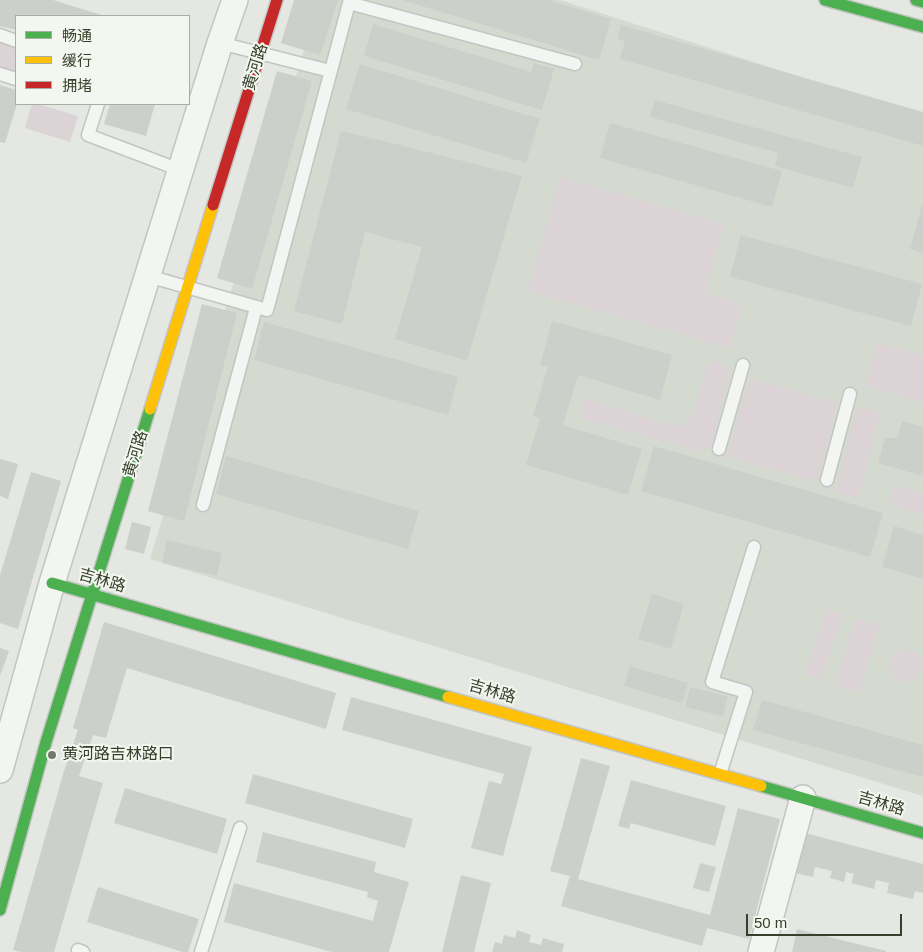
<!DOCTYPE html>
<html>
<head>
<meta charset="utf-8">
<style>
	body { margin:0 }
	#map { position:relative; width:923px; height:952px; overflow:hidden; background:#e5e7e3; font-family:Arial,"Noto Sans SC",sans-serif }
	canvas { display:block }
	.legend { position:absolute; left:15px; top:15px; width:175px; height:90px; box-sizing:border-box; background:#f4f7f0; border:1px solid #a8aea1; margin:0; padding:6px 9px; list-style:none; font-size:15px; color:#36402a }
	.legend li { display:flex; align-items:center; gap:10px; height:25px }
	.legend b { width:25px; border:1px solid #a8aea1 }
	.scale { position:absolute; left:746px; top:914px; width:156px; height:22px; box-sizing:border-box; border:2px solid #36402a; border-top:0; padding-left:6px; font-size:15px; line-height:18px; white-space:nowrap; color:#36402a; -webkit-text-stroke:4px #f4f7f0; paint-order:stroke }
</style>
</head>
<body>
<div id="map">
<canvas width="923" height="952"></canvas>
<ul class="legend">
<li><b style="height:6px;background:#4caf50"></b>畅通</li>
<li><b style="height:6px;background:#ffc107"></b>缓行</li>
<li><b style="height:6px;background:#c62828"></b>拥堵</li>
</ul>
<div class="scale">50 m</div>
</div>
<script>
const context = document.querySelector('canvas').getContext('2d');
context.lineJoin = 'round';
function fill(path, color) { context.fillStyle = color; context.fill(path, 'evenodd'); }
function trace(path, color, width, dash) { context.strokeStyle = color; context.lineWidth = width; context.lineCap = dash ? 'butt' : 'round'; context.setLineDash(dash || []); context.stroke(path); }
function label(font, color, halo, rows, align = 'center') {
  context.font = font + ' Arial,"Noto Sans SC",sans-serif'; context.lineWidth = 4; context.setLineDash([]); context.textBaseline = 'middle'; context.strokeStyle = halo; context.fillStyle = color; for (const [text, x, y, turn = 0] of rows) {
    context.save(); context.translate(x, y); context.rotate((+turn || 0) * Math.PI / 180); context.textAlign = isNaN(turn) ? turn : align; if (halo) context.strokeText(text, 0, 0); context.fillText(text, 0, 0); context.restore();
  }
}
fill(new Path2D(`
	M319,0h241l363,116v680l-773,-237z`), '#d5dad1');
fill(new Path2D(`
	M0,37l16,5v31l-16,-5z
	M32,104h6l40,12 -8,26 -45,-14z
	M560,177l164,47 -19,69 37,11 -12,44 -202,-57z
	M877,343l46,12v47l-58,-16z
	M713,361l10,3 6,9 -18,75 -12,3 -118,-33 4,-20 91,29 10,-5 8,-10 13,-46z
	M749,378l89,25 -21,78 -90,-24z
	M857,406l23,6 -21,86 -23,-6z
	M894,486l29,8v20l-34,-10z
	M827,609l16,6 -22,65 -16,-6z
	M855,618l24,7 -20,68 -24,-7z
	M890 666a16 16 0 1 1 32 0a16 16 0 1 1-32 0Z`), '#dbd3d5');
fill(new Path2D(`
	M0,0h53l52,16h-89v14l-16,-4z
	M294,0h44l-18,55 -39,-12z
	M402,0h146l63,19 -12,41z
	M373,24l158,48 3,-9 20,6 -12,41 -178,-54z
	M621,25l302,87v34l-303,-87 5,-18 -8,-2z
	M360,64l180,55 -14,44 -180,-54z
	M277,71l35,10 -60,208 -35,-11z
	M0,85l16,5 1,14 -12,39 -5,-1z
	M655,100l207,57 -9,31 -78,-22 3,-13 -128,-36z
	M110,104h45l-9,32 -42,-12z
	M610,123l172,48 -10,36 -172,-49z
	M341,131l47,11 134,34 -55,185 -72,-22 27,-92 -57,-15 -23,92 -48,-13z
	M922,205h1v48l-13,-4z
	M741,235l181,49 -11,42 -181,-49z
	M202,304l35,9 -53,208 -36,-10z
	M552,321l120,34 -12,45 -82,-25 -15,50 79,24 -14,46 -102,-30 14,-47 -7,-2 15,-50h-8z
	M264,322l194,55 -10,38 -194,-55z
	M902,421l21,6v49l-45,-13 7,-25h12z
	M654,446l229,67 -13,44 -229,-66z
	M226,456l193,55 -11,38 -192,-55z
	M0,459l18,5 -10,35 -8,-3z
	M31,472l30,9 -43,148 -18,-6v-48z
	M132,522l19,5 -7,27 -19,-5z
	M894,526l29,9v44l-41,-12z
	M167,540l55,13 -5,23 -55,-13z
	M652,594l32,10 -13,45 -33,-10z
	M104,622l232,71 -10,36 -199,-61 -21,70 -13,-3 -14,41 24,7 -49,169h-33l-8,-2 51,-179 14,-41 -5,-2z
	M0,648l9,3 -9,25z
	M630,666l58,17 -6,20 -58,-17z
	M690,687l38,9 -5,20 -38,-9z
	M351,697l181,50 -29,109 -32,-8 18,-67 12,3 3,-10 -162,-44z
	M762,700l161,45v32l-170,-47z
	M581,758l29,8 -32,113 132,36 28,-107 42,11 -31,120 -42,-11 -5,18 -141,-40 9,-30 -20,-5z
	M253,774l160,45 -8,29 -160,-45z
	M631,780l95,26 -11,40 -84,-23 -2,6 -11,-3z
	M125,788l102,31 -10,35 -103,-31z
	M263,832l113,30 -2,10 35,10 -20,70h-57l-108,-30 10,-39 139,38 5,-20 -11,-4 1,-5 -112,-30z
	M805,833l118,31v29l-8,-2 -2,8 -26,-6 2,-10 -13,-3 -2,9 -23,-6 3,-9 -8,-2 -2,10 -14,-4 2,-7 -17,-4 -2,10 -18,-4z
	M700,863l16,4 -7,25 -16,-4z
	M461,875l30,8 -17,69h-32z
	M98,887l101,32 -11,33h-5l-96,-30z
	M797,929l89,22v1h-94z
	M517,930l14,5 -2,7 12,3 2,-7 21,6 -2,8h-70l3,-10 7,2 2,-9 11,3z`), '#cdcfcb');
const lane = new Path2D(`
	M0,35l16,6
	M220,43l110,28
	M0,74l16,5
	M98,104l-10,31 92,35
	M148,276l119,34 82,-307 226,61
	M719,449l24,-84
	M827,480l23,-86
	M203,505l53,-197
	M720,774l26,-82 -34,-10 42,-135
	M78,950l5,2
	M201,952l39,-124`);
const street = new Path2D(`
	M0,770l52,-187 168,-540 15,-43
	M761,952l42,-154`);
const fast = new Path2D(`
	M825,0l98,27
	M916,0l7,2
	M52,583l396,114
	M761,786l162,47
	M0,910l46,-168 104,-333`);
const slow = new Path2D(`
	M150,409l63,-204
	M448,697l313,89`);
const jam = new Path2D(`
	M213,205l64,-205`);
trace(lane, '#c3c5c1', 15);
trace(street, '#c3c5c1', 28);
trace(fast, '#c3c5c1', 14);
trace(slow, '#c3c5c1', 14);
trace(jam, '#c3c5c1', 14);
trace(lane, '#f3f5f2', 12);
trace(street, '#f3f5f2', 25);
trace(fast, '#4caf50', 11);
trace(slow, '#ffc107', 11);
trace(jam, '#c62828', 11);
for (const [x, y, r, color] of [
	[52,755,5,"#737a6b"]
]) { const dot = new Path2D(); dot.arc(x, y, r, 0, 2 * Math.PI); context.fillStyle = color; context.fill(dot); trace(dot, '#f4f7f0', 2); }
label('16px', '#36402a', '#f4f7f0', [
	["黄河路",256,67,-73],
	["黄河路",136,454,-73],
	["吉林路",102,581,16],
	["吉林路",492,692,16],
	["吉林路",881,804,16]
]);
label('16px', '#36402a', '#f4f7f0', [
	["黄河路吉林路口",62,755]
], 'left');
</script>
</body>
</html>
